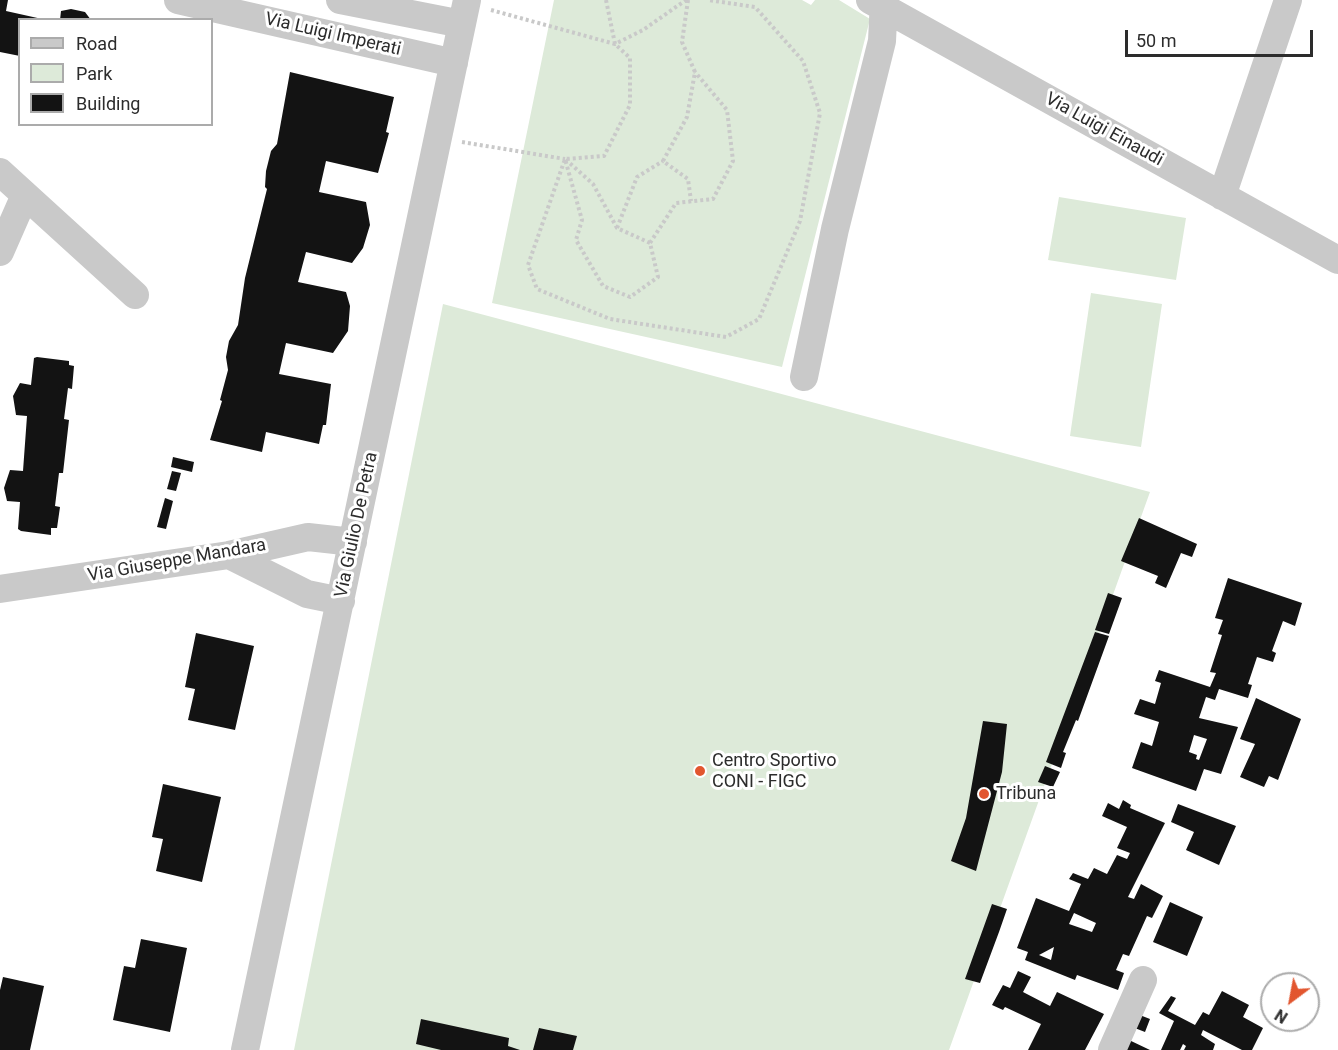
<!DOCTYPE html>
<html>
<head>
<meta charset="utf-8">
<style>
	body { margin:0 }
	#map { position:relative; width:1338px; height:1050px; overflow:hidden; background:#fff; font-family:Roboto,sans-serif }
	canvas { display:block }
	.legend { position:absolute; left:18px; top:18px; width:195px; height:108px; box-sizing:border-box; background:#fff; border:2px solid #ababab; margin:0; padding:8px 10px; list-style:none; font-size:18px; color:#2c2c2c }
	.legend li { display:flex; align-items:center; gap:12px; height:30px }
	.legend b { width:30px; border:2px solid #ababab }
	.north { position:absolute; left:1260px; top:972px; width:60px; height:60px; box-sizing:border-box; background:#fff; border:2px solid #ababab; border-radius:50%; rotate:212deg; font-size:16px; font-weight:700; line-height:24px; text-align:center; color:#2c2c2c }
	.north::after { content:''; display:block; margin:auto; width:21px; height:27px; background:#e2562f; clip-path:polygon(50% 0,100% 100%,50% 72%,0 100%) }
	.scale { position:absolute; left:1125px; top:30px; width:188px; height:27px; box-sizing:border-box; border:3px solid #2c2c2c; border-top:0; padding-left:8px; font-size:18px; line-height:21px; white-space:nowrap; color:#2c2c2c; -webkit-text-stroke:4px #fff; paint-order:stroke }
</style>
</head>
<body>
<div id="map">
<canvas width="1338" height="1050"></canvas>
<ul class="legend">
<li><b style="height:8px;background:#c9c9c9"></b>Road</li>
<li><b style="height:16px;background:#ddead9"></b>Park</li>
<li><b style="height:16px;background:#131313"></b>Building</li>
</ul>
<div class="north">N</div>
<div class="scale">50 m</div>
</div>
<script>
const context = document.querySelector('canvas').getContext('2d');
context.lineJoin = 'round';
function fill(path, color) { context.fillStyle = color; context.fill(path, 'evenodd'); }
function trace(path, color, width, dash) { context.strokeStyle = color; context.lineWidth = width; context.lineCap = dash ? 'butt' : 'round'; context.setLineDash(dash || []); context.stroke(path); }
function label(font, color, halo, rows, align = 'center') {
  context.font = font + ' Roboto,sans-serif'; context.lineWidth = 6; context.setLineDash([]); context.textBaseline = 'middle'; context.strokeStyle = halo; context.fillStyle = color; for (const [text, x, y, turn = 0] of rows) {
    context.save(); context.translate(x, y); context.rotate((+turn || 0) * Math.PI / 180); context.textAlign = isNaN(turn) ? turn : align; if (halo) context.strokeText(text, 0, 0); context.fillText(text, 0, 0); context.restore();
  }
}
fill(new Path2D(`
	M554,0h248l9,5 4,-5h24l31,19 -88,348 -290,-64z
	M1059,197l127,21 -10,62 -128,-20z
	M1091,293l71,11 -21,143 -71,-11z
	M443,304l707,188 -201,558h-655z`), '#ddead9');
fill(new Path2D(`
	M0,0h8l-2,11 36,8 -22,1v36l-20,-4z
	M71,9l14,3 6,8h-31l1,-9z
	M290,72l104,25 -8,35 3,1 -11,40 -52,-12 -7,31 47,10 4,23 -7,23 -11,15 -46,-11 -8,30 48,10 4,14 -2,25 -15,22 -47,-10 -7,31 52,10 -5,41h-3l-4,19 -53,-12 -4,20 -52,-12 12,-39 -2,-1 8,-30 -2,-13 3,-16 9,-16 7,-47 22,-89 -2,-2 1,-16 5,-20 6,-7z
	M37,357l32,4v4l5,1 -2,23 -4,-1 -4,31 5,1 -6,53h-4l-4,33 5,1 -3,21h-6v7l-30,-4 -3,-2 2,-27 -13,-1 -3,-13 6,-18 13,1 4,-55 -11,-1 -3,-19 7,-13 11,2 3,-27z
	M173,457l21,5 -2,10 -21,-5z
	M172,471l9,2 -5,18 -9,-2z
	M165,498l8,3 -7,28 -9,-2z
	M1139,518l58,26 -5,13 -11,-4 -15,35 -11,-5 3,-7 -37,-15z
	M1228,578l74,25 -7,23 -12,-5 -11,30 4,2 -3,9 -16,-5 -9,27 4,1 -4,13 -29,-9 -4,11 -9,-3 -7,21 39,9 -17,47 -17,-5 -8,22 -64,-23 9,-26 11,4 7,-24 -25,-8 6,-15 15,5 6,-21 -6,-2 4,-11 51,17 6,-14 -6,-1 12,-37 -4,-1 5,-14 -8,-2zM1194,735l13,4 -8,21 -3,-1 1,-4 -8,-3z
	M1108,593l14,5 -13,36 -14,-4z
	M1095,632l14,4 -31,85 -2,-1 -13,32 3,1 -5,15 -15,-6z
	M196,633l58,13 -19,84 -47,-10 7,-31 -10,-2z
	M1256,698l45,21 -23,61 -9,-4 -5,11 -24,-10 15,-33 -15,-5z
	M983,721l24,3 -5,48 -26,99 -25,-10 15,-43z
	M1045,766l15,6 -7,15 -15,-5z
	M163,784l58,13 -19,85 -46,-11 7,-32 -11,-2z
	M1123,800l8,5 -1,3 35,15 -37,74 6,2 7,-15 22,12 -11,22 -5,-2 -18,40 -6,-2 -7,16 8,3 -6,17 -41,-15 -2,5 -50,-20 3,-8 -11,-4 19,-50 33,13 12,-27 -12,-5 4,-6 15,6 6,-11 13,6 10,-19 10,4 3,-6 -13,-5 10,-21 -25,-11 6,-13 11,6zM1074,913l22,10 -4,9 -23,-8zM1054,947l-3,13 -12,-5z
	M1178,804l58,22 -17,39 -33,-15 8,-18 -23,-10z
	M1170,902l33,15 -16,39 -34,-14z
	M992,904l15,5 -8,23 -19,51 -15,-4z
	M141,939l46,9 -17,84 -57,-12 11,-54 11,2z
	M1018,971l13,6 -8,15 27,14 7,-14 47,22 -19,36h-57l13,-26 -36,-17 -2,3 -11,-5 11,-20 7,3z
	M3,977l41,9 -14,64h-30v-60z
	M1222,991l27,14 -6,12 20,11 -11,22h-10l-39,-20 -2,5 14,9 -2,6h-29l2,-4 -3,-2 -3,6h-19l13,-29 -15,-8 12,-17 5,2 -8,13 27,14 8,-13 6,3z
	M1132,1012l18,7 -5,13 -18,-7z
	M421,1019l88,19 -1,8 12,4h-79l-25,-6z
	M539,1028l38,8 -4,14h-40z
	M1129,1040l21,10h-25z`), '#131313');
trace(new Path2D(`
	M606,0l9,44 15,14v47l-26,51 -39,3 -37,106 9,24 73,30 116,18 33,-18 41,-98 20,-108 -17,-52 -48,-54 -47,-7
	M688,0l-6,42 13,30 -8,45 -24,44 25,18 3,22
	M491,10l124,34 28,-14 43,-30
	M462,142l103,17
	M617,228l20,-51 26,-16
	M650,243l-33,-15 -24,-44 -28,-25 17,61 -6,20 27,46 27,11 28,-20 -8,-34 26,-40 37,-4 20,-38 -6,-51 -32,-38`), '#c9c9c9', 4, [3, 3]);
trace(new Path2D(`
	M178,0l276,63
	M340,0l122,24
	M870,0l468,260
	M0,172l135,123
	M1222,196l66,-196
	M0,252l25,-57
	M804,377l31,-148 47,-188 2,-41
	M229,555l78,39 34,7
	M0,589l229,-34 79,-18 45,5
	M245,1050l222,-1050
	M1112,1050l31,-70`), '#c9c9c9', 28);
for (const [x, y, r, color] of [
	[700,771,6,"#e2562f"],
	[984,794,6,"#e2562f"]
]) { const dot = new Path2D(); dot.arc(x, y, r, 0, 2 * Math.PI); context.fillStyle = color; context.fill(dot); trace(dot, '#fff', 2); }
label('18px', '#2c2c2c', '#fff', [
	["Via Luigi Imperati",333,35,13],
	["Via Luigi Einaudi",1104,130,29],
	["Via Giulio De Petra",357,525,-78],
	["Via Giuseppe Mandara",177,561,-10]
]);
label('18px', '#2c2c2c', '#fff', [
	["Centro Sportivo",712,761],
	["CONI - FIGC",712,782],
	["Tribuna",996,794]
], 'left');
</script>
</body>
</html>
